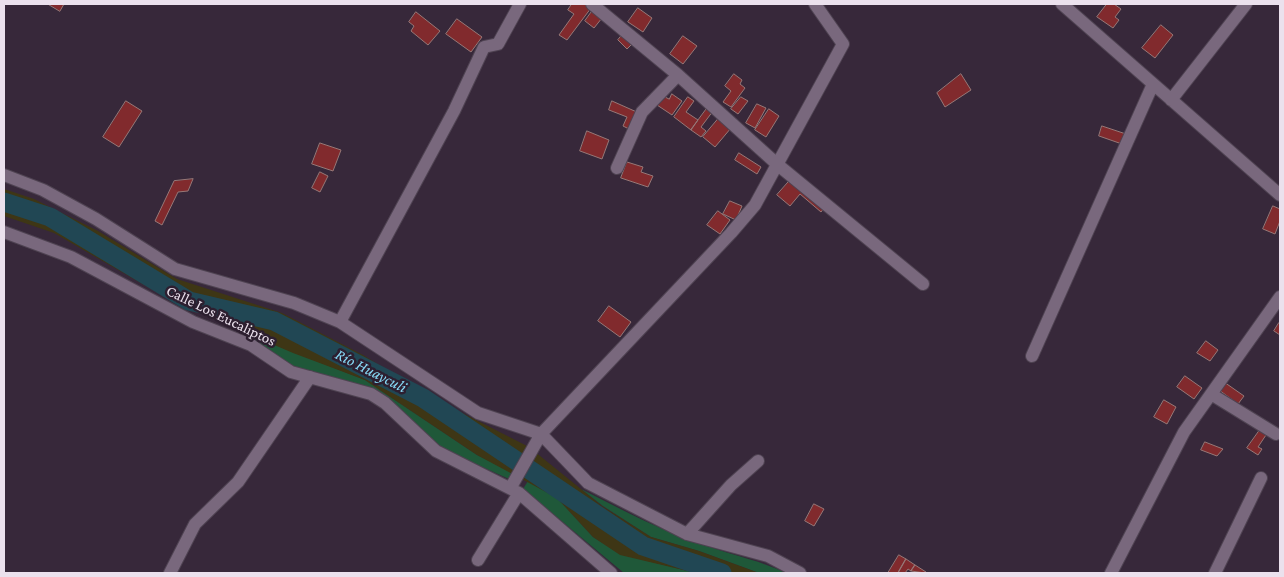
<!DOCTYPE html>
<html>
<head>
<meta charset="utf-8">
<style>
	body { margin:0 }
	#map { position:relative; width:1284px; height:577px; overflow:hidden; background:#37283a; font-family:"Crimson Pro",serif }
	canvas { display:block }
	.frame { position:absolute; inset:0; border:5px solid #ebe1ed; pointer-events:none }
</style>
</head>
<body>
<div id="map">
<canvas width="1284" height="577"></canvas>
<div class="frame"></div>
</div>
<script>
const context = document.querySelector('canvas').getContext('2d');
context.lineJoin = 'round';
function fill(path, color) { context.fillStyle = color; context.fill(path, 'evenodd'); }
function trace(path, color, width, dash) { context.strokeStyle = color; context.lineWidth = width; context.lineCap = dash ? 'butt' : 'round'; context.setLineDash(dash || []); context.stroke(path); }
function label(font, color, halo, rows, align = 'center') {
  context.font = font + ' "Crimson Pro",serif'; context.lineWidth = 5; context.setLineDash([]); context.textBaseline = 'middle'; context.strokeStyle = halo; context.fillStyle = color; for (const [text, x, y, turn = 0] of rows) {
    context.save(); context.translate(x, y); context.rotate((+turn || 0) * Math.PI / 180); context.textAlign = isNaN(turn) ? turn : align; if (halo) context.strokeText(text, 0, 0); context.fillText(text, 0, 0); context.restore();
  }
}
fill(new Path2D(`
	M245,333l120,47 112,75 37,18 -5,6 -71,-32 -47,-44 -97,-36z
	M528,481l29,17 36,39 27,17 76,19h-72l-101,-84z
	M581,489c42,21 84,44 129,58 26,9 51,14 76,26h-27l-60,-22 -48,-14 -48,-31z`), '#1f5839');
fill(new Path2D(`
	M4,189l30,10 64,32 79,48 105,34 81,42 72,44 94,48 73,59 49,31 48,14 60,22h-63l-76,-18 -27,-18 -36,-39 -80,-43 -112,-75 -72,-27 -121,-52 -118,-68 -50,-17z`), '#3e3615');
trace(new Path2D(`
	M4,202l46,15 139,84 85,20 149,77 220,148 79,27`), '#214754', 19);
const building = new Path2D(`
	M48,4h16l-4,7z
	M572,4h12l7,4 -24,32 -8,-5 15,-21 -6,-4z
	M1107,4h7l7,5 -6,8 4,3 -6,8 -16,-11z
	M638,8l14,10 -9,14 -15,-10z
	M593,10l9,8 -8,10 -9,-7z
	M416,12l24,19 -12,14 -17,-14 3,-5 -5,-4z
	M457,19l25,18 -11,15 -25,-18z
	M1161,25l12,10 -18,23 -13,-10z
	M623,34l10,9 -6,6 -9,-9z
	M683,36l14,10 -14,18 -13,-10z
	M734,74l8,6 -2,4 5,4 -14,19 -8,-5 8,-11 -6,-5z
	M961,74l10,16 -26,17 -8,-14z
	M672,94l10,7 -10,14 -15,-10 6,-9 6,3z
	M688,97l6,4 -8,11 12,8 -7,10 -17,-13z
	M741,97l7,4 -10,13 -7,-5z
	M126,101l16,10 -23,36 -16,-10z
	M612,101l27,12 -8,17 -8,-4 4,-9 -18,-7z
	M757,104l9,4 -11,20 -9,-5z
	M708,107l5,4 -12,16 5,4 -5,6 -10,-7z
	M769,109l10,7 -13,21 -11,-7z
	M719,118l12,10 -16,19 -12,-10z
	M1102,126l24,8 -4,10 -23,-8z
	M587,131l22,9 -7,19 -22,-8z
	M320,143l21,7 -8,21 -21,-7z
	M739,153l22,14 -4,7 -22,-14z
	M627,162l16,5 -2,5 12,4 -5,11 -27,-9z
	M320,172l8,4 -8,16 -8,-4z
	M792,178l33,29 -4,5 -21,-18 -10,12 -13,-11z
	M193,179l-5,12 -10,1 -16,33 -7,-4 19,-40z
	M730,201l12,5 -6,14 -13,-6z
	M1273,206l7,3v12l-5,13 -12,-5z
	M718,211l12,9 -10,14 -13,-9z
	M609,306l22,16 -11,15 -22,-16z
	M1279,323l1,1v11l-6,-4z
	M1206,341l12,9 -8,11 -13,-8z
	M1185,376l17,12 -8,11 -17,-12z
	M1224,382l20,14 -6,8 -19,-14z
	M1164,400l12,7 -9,17 -13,-7z
	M1262,427l4,8 -8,12 4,2 -4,6 -11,-7z
	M1205,442l18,7 -6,7 -16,-6z
	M814,504l10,5 -10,17 -9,-5z
	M899,555l7,4 -8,14h-10z
	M906,559l9,6 -4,6 -3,-2 -3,4h-7z
	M915,565l11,7 -1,1 -14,-2z`);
fill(building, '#812a2d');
trace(building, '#967877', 1);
const minor = new Path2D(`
	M592,4l86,71 100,90 145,119
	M1062,4l218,191
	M1171,100l75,-96
	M617,168l25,-56 36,-37
	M4,175l39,15 53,29 79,50 119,34 46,19 138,91 63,21 47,49 99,51 81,22 32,17
	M4,232l67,25 122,65 58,23 40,27 80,22 14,9 51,48 83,42 92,80
	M340,322l114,-211 30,-64 14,-3 22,-40
	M1032,356l121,-272
	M1211,394l65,40
	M511,487l30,-53 190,-201 24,-28 88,-161 -28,-40
	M687,534l44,-49 27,-24
	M478,560l41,-67
	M170,573l25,-49 43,-42 72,-105
	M1111,573l73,-141 96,-135
	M1215,573l46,-95`);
trace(minor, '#4f4352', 14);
trace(minor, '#79687d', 12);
label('15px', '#ebe1ed', '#2d1f30', [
	["Calle Los Eucaliptos",221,316,26]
]);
label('italic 16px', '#87daf6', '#2d1f30', [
	["Río Huayculi",371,371,27]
]);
</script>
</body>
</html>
